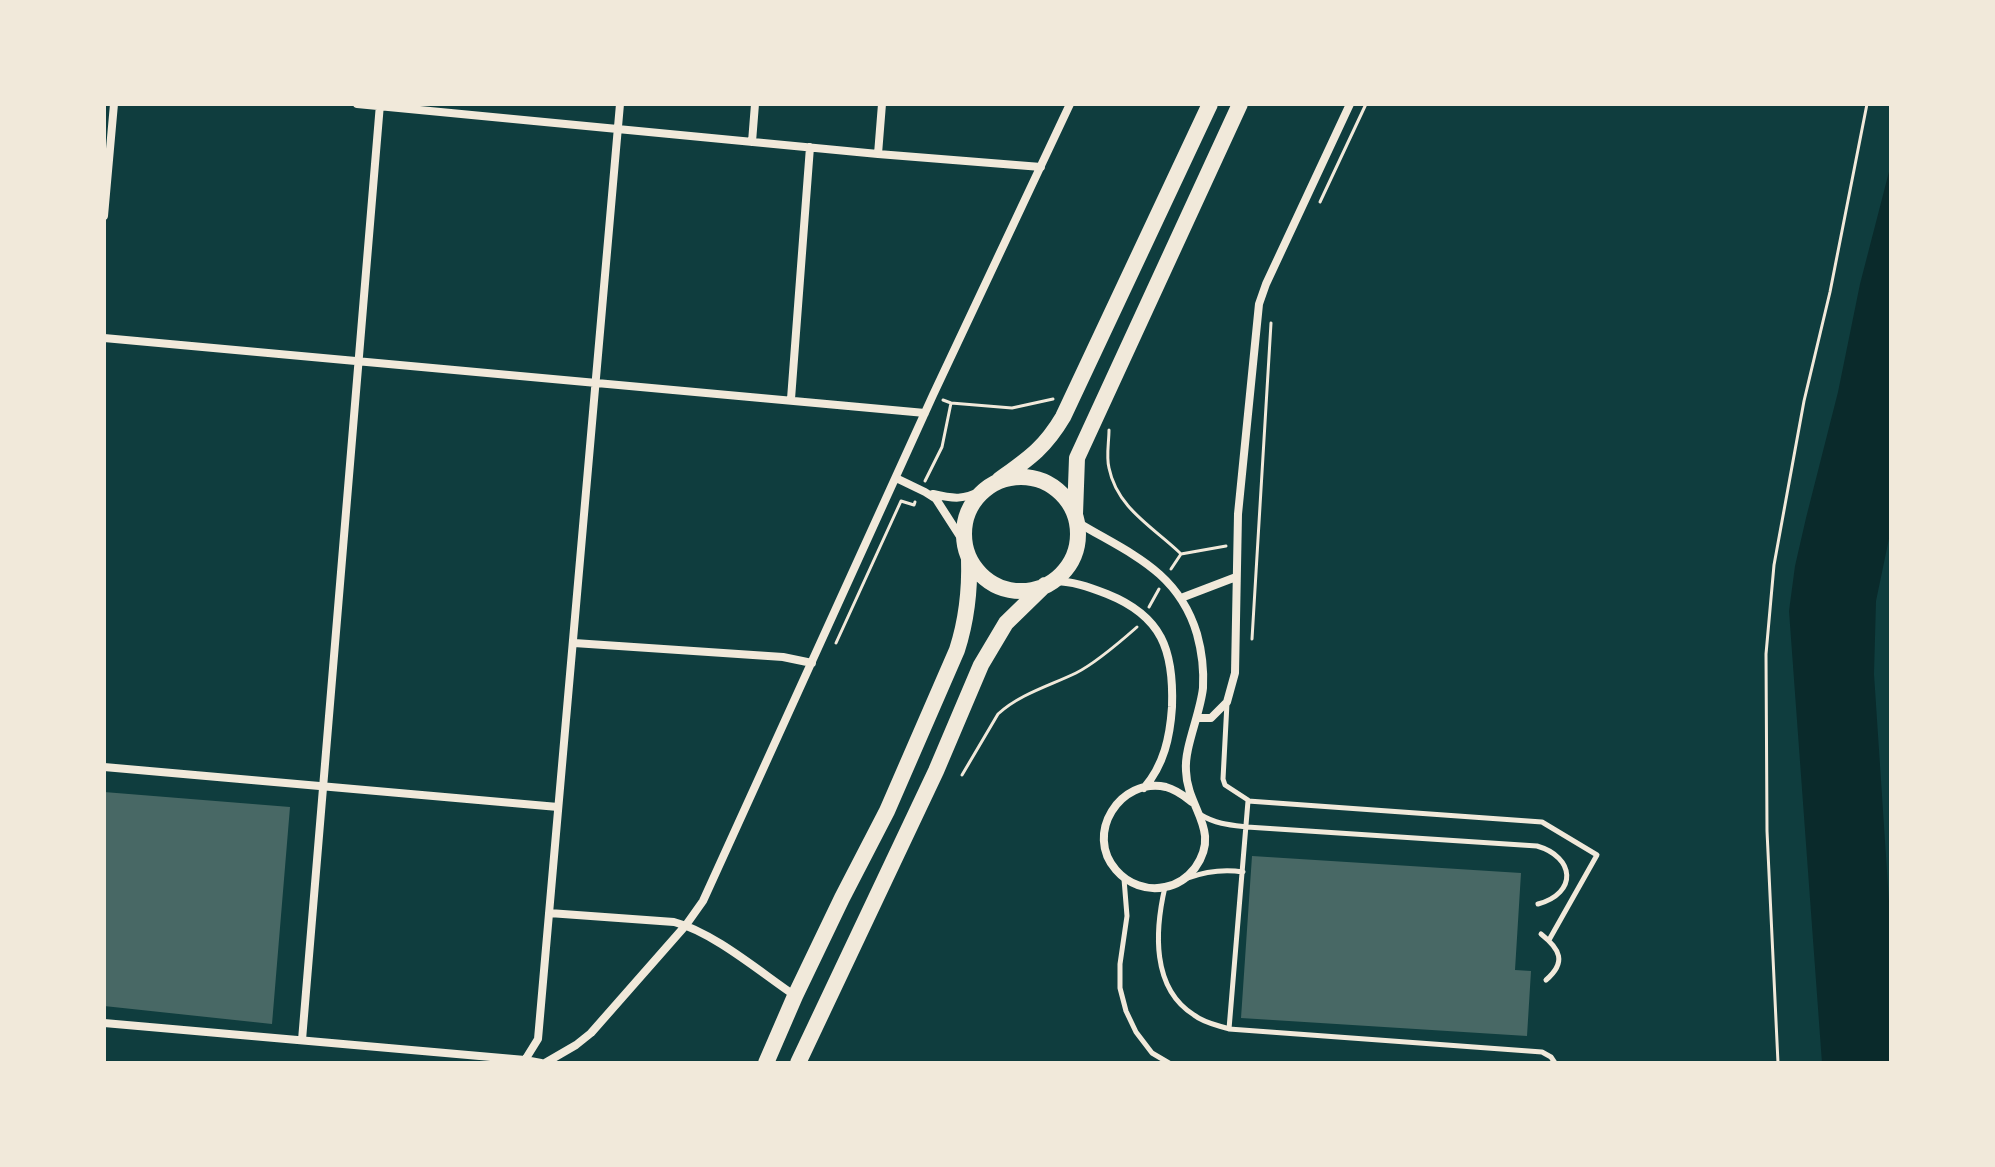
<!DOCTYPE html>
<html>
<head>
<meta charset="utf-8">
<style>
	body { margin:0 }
	#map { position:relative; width:1995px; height:1167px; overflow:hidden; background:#0f3d3e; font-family:Jost,sans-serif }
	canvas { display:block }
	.frame { position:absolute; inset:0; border:106px solid #f1e9da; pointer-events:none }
</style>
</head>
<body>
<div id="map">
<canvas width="1995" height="1167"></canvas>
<div class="frame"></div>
</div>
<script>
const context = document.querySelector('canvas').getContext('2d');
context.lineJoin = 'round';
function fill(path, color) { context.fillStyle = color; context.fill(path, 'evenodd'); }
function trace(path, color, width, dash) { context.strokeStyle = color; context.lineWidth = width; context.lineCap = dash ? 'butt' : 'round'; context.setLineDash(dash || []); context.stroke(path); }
fill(new Path2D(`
	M1891,164v365l-15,72 -2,73 17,258v131h-69l-33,-452 6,-45 11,-48 32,-126 22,-108z`), '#0a2a2b');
fill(new Path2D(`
	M104,792l186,15 -18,217 -168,-18z
	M1252,856l269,17 -6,97 16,1 -4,65 -286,-18z`), '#486865');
trace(new Path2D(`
	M1320,202l46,-98
	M943,400l8,3 61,5 41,-9
	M1109,430c0,12 -3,26 0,38 8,40 44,59 71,85
	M925,481l17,-34 9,-44
	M1171,569l10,-15 45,-8
	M1149,607l10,-18
	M1252,639l19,-316
	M836,643l65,-142 13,4 1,-3
	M962,775l36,-61c22,-20 51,-28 78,-41 20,-10 44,-31 61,-46
	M1778,1063l-11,-232 -1,-177 8,-89 30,-164 26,-109 37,-188`), '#f1e9da', 3);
trace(new Path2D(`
	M1227,703l-4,76 2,6 23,15
	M1201,815c15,9 29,10 46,12l290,19c38,11 41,47 1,58
	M1188,878c19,-7 35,-9 55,-6
	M1124,879l3,37 -7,48v24l6,23 10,21 16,21 17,10
	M1165,887c-10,43 -14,101 29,128 10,8 23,10 35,14l313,23 9,5 4,6
	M1541,934c19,15 26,28 5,46
	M1229,1029l19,-228 294,21 55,33 -48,85`), '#f1e9da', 5);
trace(new Path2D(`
	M357,104l521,50 163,13
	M752,142l3,-38
	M878,154l4,-50
	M104,216l10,-112
	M104,338l821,75
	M791,399l19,-252
	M896,478l29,14 11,7 27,42
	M933,494c21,5 30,6 50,-4
	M1077,522c51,31 101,48 120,112 5,18 7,36 6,54 -3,27 -19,60 -17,83 1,38 36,59 9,97 -7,9 -18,17 -30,19 -18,4 -37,-3 -49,-17 -32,-36 4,-93 50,-83 11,3 18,9 26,15
	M1053,581c19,0 36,6 54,13 55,22 67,56 65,113 -2,30 -8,58 -28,81
	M1181,598l55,-21
	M574,643l209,14 29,6
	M1198,718h13l16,-16 8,-29 3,-159 21,-210 7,-20 84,-180
	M104,767l454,40
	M549,913l125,9c39,10 86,50 120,73
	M104,1023l421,37 16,3
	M302,1040l78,-936
	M525,1060l13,-21 82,-935
	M545,1063l31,-18 15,-12 95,-108 17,-24 230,-506 137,-291`), '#f1e9da', 8);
trace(new Path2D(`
	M964 534a57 57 0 1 1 114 0a57 57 0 1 1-114 0Z
	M999,480c29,-21 45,-31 64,-63l147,-313
	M1075,514l2,-56 163,-354
	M766,1063l29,-67 47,-98 45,-87 70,-161c10,-31 13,-59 12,-91
	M798,1063l138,-292 45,-106 25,-42 39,-38`), '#f1e9da', 16);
</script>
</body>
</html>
